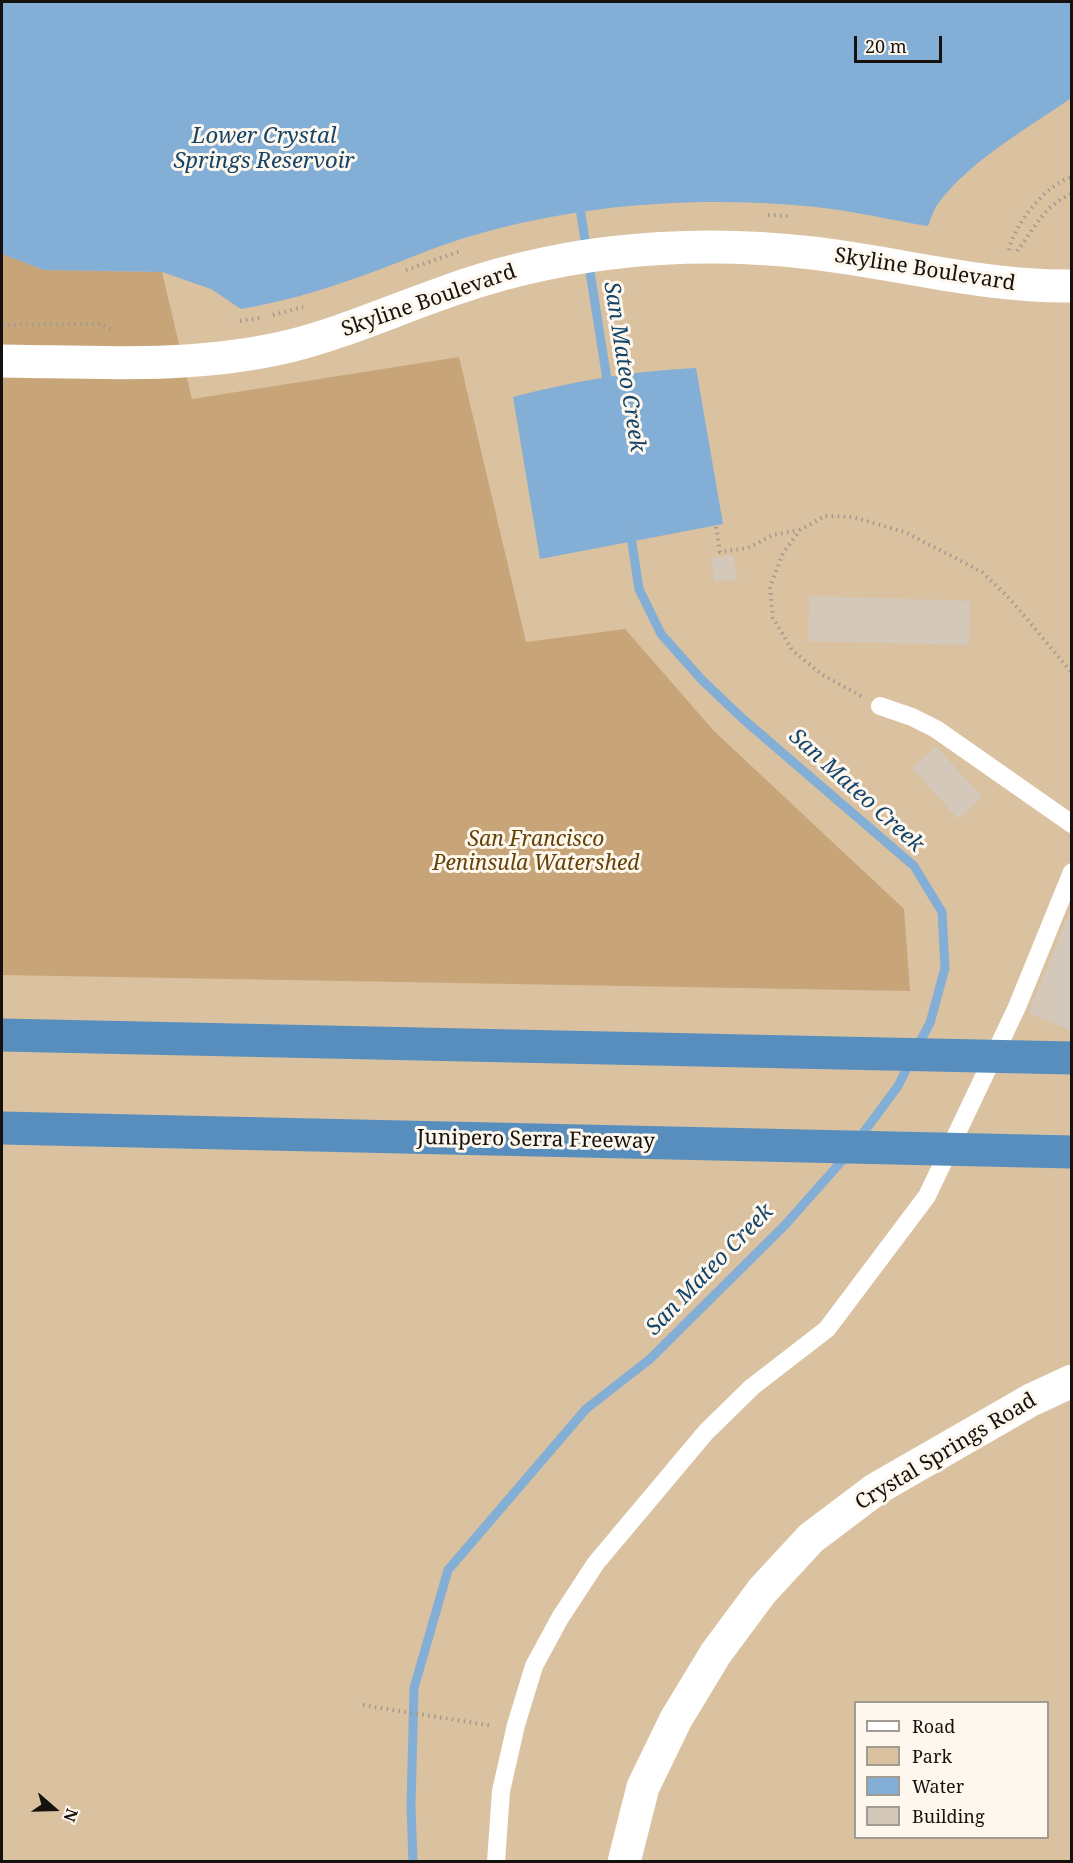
<!DOCTYPE html>
<html>
<head>
<meta charset="utf-8">
<style>
	body { margin:0 }
	#map { position:relative; width:1073px; height:1863px; overflow:hidden; background:#f5e9db; font-family:"Noto Serif",serif }
	canvas { display:block }
	.frame { position:absolute; inset:0; border:3px solid #15110c; pointer-events:none }
	.legend { position:absolute; left:854px; top:1701px; width:195px; height:138px; box-sizing:border-box; background:#fef7ee; border:2px solid #a19b94; margin:0; padding:8px 10px; list-style:none; font-size:18px; color:#15110c }
	.legend li { display:flex; align-items:center; gap:12px; height:30px }
	.legend b { width:30px; border:2px solid #a19b94 }
	.north { position:absolute; left:24px; top:1779px; width:60px; height:60px; -webkit-text-stroke:4px #fef7ee; paint-order:stroke; rotate:110deg; font-size:16px; font-weight:700; line-height:24px; text-align:center; color:#15110c }
	.north::after { content:''; display:block; margin:auto; width:21px; height:27px; background:#15110c; clip-path:polygon(50% 0,100% 100%,50% 72%,0 100%) }
	.scale { position:absolute; left:854px; top:36px; width:88px; height:27px; box-sizing:border-box; border:3px solid #15110c; border-top:0; padding-left:8px; font-size:18px; line-height:21px; white-space:nowrap; color:#15110c; -webkit-text-stroke:4px #fef7ee; paint-order:stroke }
</style>
</head>
<body>
<div id="map">
<canvas width="1073" height="1863"></canvas>
<div class="frame"></div>
<ul class="legend">
<li><b style="height:8px;background:#fff"></b>Road</li>
<li><b style="height:16px;background:#dac1a0"></b>Park</li>
<li><b style="height:16px;background:#83aed5"></b>Water</li>
<li><b style="height:16px;background:#d3c8ba"></b>Building</li>
</ul>
<div class="north">N</div>
<div class="scale">20 m</div>
</div>
<script>
const context = document.querySelector('canvas').getContext('2d');
context.lineJoin = 'round';
function fill(path, color) { context.fillStyle = color; context.fill(path, 'evenodd'); }
function trace(path, color, width, dash) { context.strokeStyle = color; context.lineWidth = width; context.lineCap = dash ? 'butt' : 'round'; context.setLineDash(dash || []); context.stroke(path); }
function label(font, color, halo, rows, align = 'center') {
  context.font = font + ' "Noto Serif",serif'; context.lineWidth = 6; context.setLineDash([]); context.textBaseline = 'middle'; context.strokeStyle = halo; context.fillStyle = color; for (const [text, x, y, turn = 0] of rows) {
    context.save(); context.translate(x, y); context.rotate((+turn || 0) * Math.PI / 180); context.textAlign = isNaN(turn) ? turn : align; if (halo) context.strokeText(text, 0, 0); context.fillText(text, 0, 0); context.restore();
  }
}
fill(new Path2D(`
	M2,2h1069v1859l-1069,1zM856,1702h192v136h-192z`), '#dac1a0');
fill(new Path2D(`
	M2,254l42,16 118,2 30,127 267,-42 67,285 99,-13 89,102 190,178 6,82 -908,-16z`), '#c8a578');
fill(new Path2D(`
	M2,2h1069v96c-45,32 -100,61 -134,107 -4,6 -6,14 -9,21 -37,-6 -75,-15 -112,-19 -113,-11 -228,-4 -338,27 -41,11 -79,29 -119,43 -39,14 -78,25 -118,32l-30,-20 -49,-17 -118,-2 -42,-16z
	M696,368l27,156 -183,35 -27,-162c61,-16 120,-26 183,-29z`), '#83aed5');
trace(new Path2D(`
	M579,202l29,184
	M630,530l9,59 22,45 41,46 41,39 171,147 28,46 3,56 -15,55 -14,26
	M858,1140l40,-54 12,-24
	M413,1862l-2,-55 3,-119 34,-118 138,-161 64,-50 135,-134 63,-71`), '#83aed5', 9);
fill(new Path2D(`
	M733,555l4,24 -23,3 -3,-24z
	M809,596l161,5 -1,44 -161,-4z
	M936,746l46,51 -24,22 -46,-51z
	M1071,909h1v122l-44,-18z`), '#d3c8ba');
trace(new Path2D(`
	M768,215l20,1
	M1009,250c5,-25 37,-66 63,-73
	M1017,251c17,-21 27,-47 55,-57
	M406,270l55,-19
	M273,315l30,-8
	M240,321l20,-3
	M2,325l99,-1 12,6
	M716,527l4,25 28,-4 25,-13 26,-5
	M861,696l-40,-22 -29,-24 -19,-32 -3,-31 13,-34 17,-23 25,-14 27,1 53,15 77,40 28,27 62,74
	M363,1705l130,21`), '#a2998f', 4, [1.5, 4.5]);
trace(new Path2D(`
	M880,706l32,11 24,12 136,95
	M496,1862l5,-71 15,-66 18,-59 26,-48 36,-55 110,-131 46,-45 75,-58 100,-133 90,-189 55,-135`), '#fff', 18);
trace(new Path2D(`
	M2,361c96,1 193,8 288,-15 52,-13 99,-34 150,-52 54,-20 112,-34 170,-41 66,-8 135,-8 202,0 87,10 171,34 260,33
	M624,1862l19,-75 33,-68 40,-66 46,-62 49,-53 65,-49 155,-89 41,-19`), '#fff', 33);
trace(new Path2D(`
	M2,1035l1070,23
	M2,1128l1070,24`), '#578ebd', 33);
label('21px', '#15110c', '#fef7ee', [
	["Skyline Boulevard",925,270,9],
	["Skyline Boulevard",429,301,-19],
	["Junipero Serra Freeway",536,1140,1],
	["Crystal Springs Road",946,1452,-31]
]);
label('italic 21px', '#654208', '#fef7ee', [
	["San Francisco",536,840],
	["Peninsula Watershed",536,864]
]);
label('italic 22px', '#13446a', '#fef7ee', [
	["Lower Crystal",264,137],
	["Springs Reservoir",264,162],
	["San Mateo Creek",624,367,81],
	["San Mateo Creek",856,791,42],
	["San Mateo Creek",710,1270,-46]
]);
</script>
</body>
</html>
